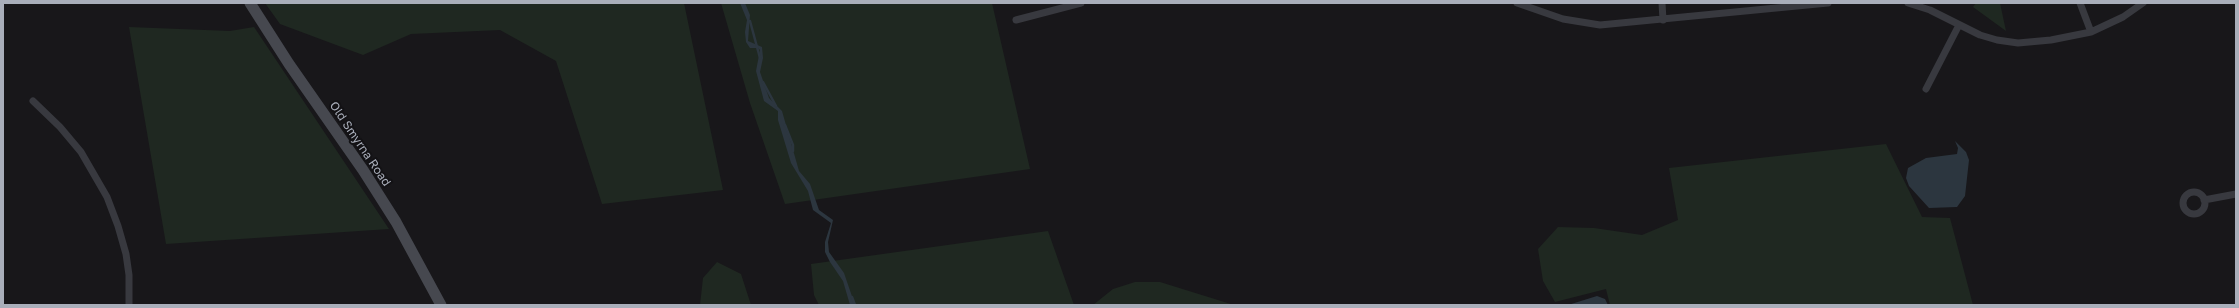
<!DOCTYPE html>
<style>
body{margin:0}
#map{position:relative;width:2239px;height:308px;overflow:hidden;background:#18171a;font-family:"Golos Text",sans-serif}
canvas{display:block}
.frame{position:absolute;inset:0;border:4px solid #a9aeba;pointer-events:none}
</style>
<div id="map">
<canvas width="2239" height="308"></canvas>
<div class="frame"></div>
</div>
<script>
const ctx = document.querySelector('canvas').getContext('2d');
ctx.lineJoin = 'round';
function paint(path, color) {
  ctx.fillStyle = color;
  ctx.fill(path, 'evenodd');
}
function toPath(rows) {
  const path = new Path2D();
  for (const r of rows) {
    if (r.length === 3) {
      path.moveTo(r[0] + r[2], r[1]);
      path.arc(r[0], r[1], r[2], 0, 2 * Math.PI);
      continue;
    }
    path.moveTo(r[0], r[1]);
    for (let i = 2; i < r.length; i += 2) path.lineTo(r[i], r[i + 1]);
  }
  return path;
}
function stroke(path, color, width, dash) {
  ctx.strokeStyle = color;
  ctx.lineWidth = width;
  ctx.lineCap = dash ? 'butt' : 'round';
  ctx.setLineDash(dash || []);
  ctx.stroke(path);
}
function label(font, color, halo, rows, align = 'center') {
  ctx.font = font + ' "Golos Text",sans-serif';
  ctx.lineWidth = 4;
  ctx.setLineDash([]);
  ctx.textBaseline = 'middle';
  ctx.strokeStyle = halo;
  ctx.fillStyle = color;
  for (const [text, x, y, turn = 0] of rows) {
    ctx.save();
    ctx.translate(x, y);
    ctx.rotate((+turn || 0) * Math.PI / 180);
    ctx.textAlign = isNaN(turn) ? turn : align;
    if (halo) ctx.strokeText(text, 0, 0);
    ctx.fillText(text, 0, 0);
    ctx.restore();
  }
}
const green = toPath([
 [265,3,684,3,723,190,602,204,556,61,500,30,411,34,363,55,280,24],
 [721,3,992,3,1030,169,785,204,750,103],
 [1976,3,2000,3,2006,31,1973,7],
 [129,27,230,31,254,27,389,229,166,244],
 [1886,144,1922,217,1950,218,1973,305,1610,305,1606,289,1555,302,1543,281,1538,249,1558,227,1594,228,1642,235,1678,220,1669,168],
 [1048,231,1074,305,819,305,814,295,811,264],
 [717,262,741,274,751,305,700,305,703,278],
 [1135,282,1160,282,1234,305,1093,305,1113,289]
]);
const water = toPath([
 [740,3,745,3,750,15,748,41,762,47,763,58,760,72,769,98,782,111,799,171,810,184,819,210,833,220,828,242,829,252,844,273,855,305,850,305,843,281,830,262,825,252,825,242,831,223,813,210,808,191,791,163,778,120,778,111,764,101,756,71,760,50,758,48,750,48,746,42,745,32,747,20],
 [1955,141,1966,152,1969,160,1965,196,1957,207,1929,208,1909,186,1906,178,1908,168,1926,158,1957,154,1958,148],
 [1597,296,1605,299,1608,305,1568,305]
]);
const stream = toPath([
 [750,21,760,58],
 [763,82,776,106],
 [785,125,793,145,793,151],
 [852,297,855,305]
]);
const street = toPath([
 [1517,3,1563,19,1600,25,1828,3],
 [1662,3,1663,20],
 [1908,3,1930,10,1980,35,1997,40,2018,43,2051,40,2091,32,2123,17,2143,3],
 [2080,3,2091,32],
 [1016,20,1081,3],
 [1926,89,1959,25],
 [33,101,60,127,81,152,107,197,118,226,126,254,129,275,129,305],
 [2194,203,11],
 [2204,200,2236,194]
]);
const secondary = toPath([
 [250,3,289,64,363,170,396,222,441,305]
]);
const streetNames = [
 ["Old Smyrna Road",360,144,56]
];
paint(green, '#1f2821');
paint(water, '#2c363f');
stroke(stream, '#2c363f', 2.5);
stroke(street, '#38393f', 7);
stroke(secondary, '#46484f', 11);
label('12px', '#a9aeba', '#131215', streetNames);
</script>
